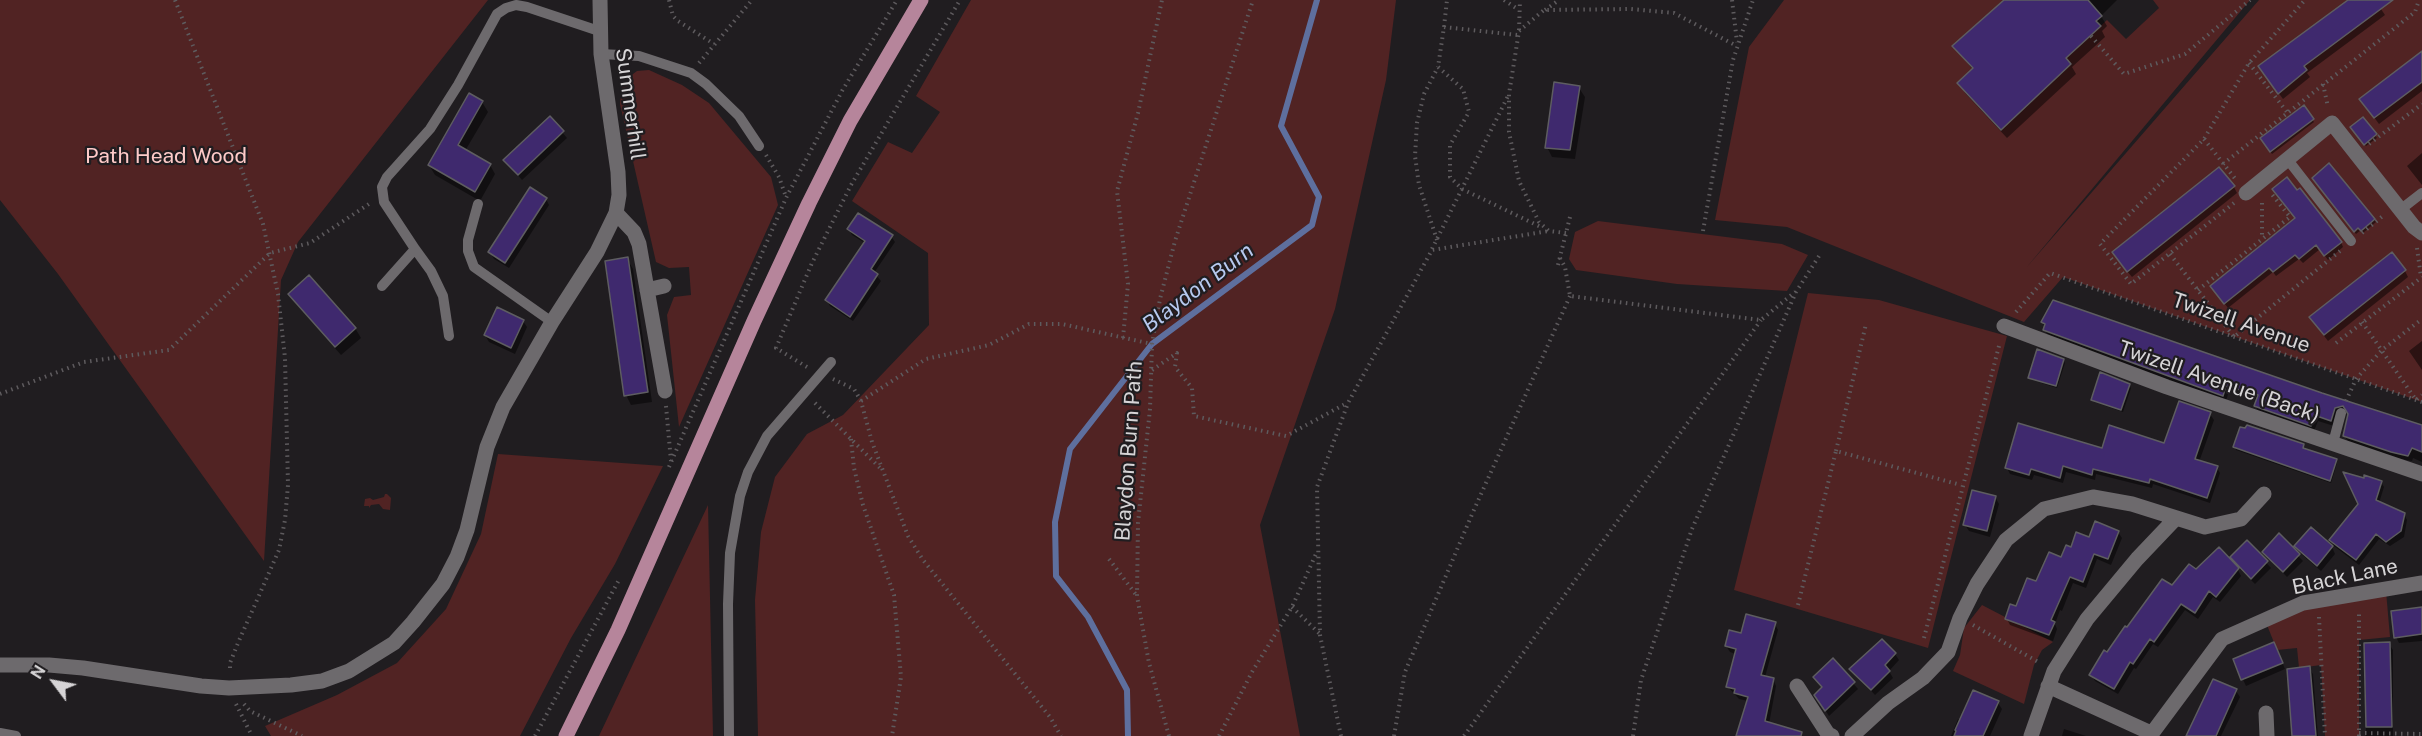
<!DOCTYPE html>
<style>
body{margin:0}
#map{position:relative;width:2422px;height:736px;overflow:hidden;background:#201d20;font-family:"Public Sans",sans-serif}
canvas{display:block}
.north{position:absolute;left:24px;top:652px;width:60px;height:60px;-webkit-text-stroke:4px #201d20;paint-order:stroke;rotate:302deg;font-size:16px;font-weight:700;line-height:24px;text-align:center;color:#d6d4d6}
.north::after{content:'';display:block;margin:auto;width:21px;height:27px;background:#d6d4d6;clip-path:polygon(50% 0,100% 100%,50% 72%,0 100%)}
</style>
<div id="map">
<canvas width="2422" height="736"></canvas>
<div class="north">N</div>
</div>
<script>
const ctx = document.querySelector('canvas').getContext('2d');
ctx.lineJoin = 'round';
function paint(path, color) {
  ctx.fillStyle = color;
  ctx.fill(path, 'evenodd');
}
function toPath(rows) {
  const path = new Path2D();
  for (const r of rows) {
    path.moveTo(r[0], r[1]);
    for (let i = 2; i < r.length; i += 2) path.lineTo(r[i], r[i + 1]);
  }
  return path;
}
function stroke(path, color, width, dash) {
  ctx.strokeStyle = color;
  ctx.lineWidth = width;
  ctx.lineCap = dash ? 'butt' : 'round';
  ctx.setLineDash(dash || []);
  ctx.stroke(path);
}
function label(font, color, halo, rows, align = 'center') {
  ctx.font = font + ' "Public Sans",sans-serif';
  ctx.lineWidth = 4.5;
  ctx.setLineDash([]);
  ctx.textBaseline = 'middle';
  ctx.strokeStyle = halo;
  ctx.fillStyle = color;
  for (const [text, x, y, turn = 0] of rows) {
    ctx.save();
    ctx.translate(x, y);
    ctx.rotate((+turn || 0) * Math.PI / 180);
    ctx.textAlign = isNaN(turn) ? turn : align;
    if (halo) ctx.strokeText(text, 0, 0);
    ctx.fillText(text, 0, 0);
    ctx.restore();
  }
}
const green = toPath([
 [0,0,488,0,298,242,281,280,264,561,58,274,0,200],
 [971,0,1396,0,1386,80,1335,309,1260,525,1300,736,758,736,755,600,761,532,775,477,807,434,843,415,929,325,928,253,852,201,888,142,912,153,940,112,916,96],
 [1784,0,2004,0,1952,46,1973,68,1957,83,2071,64,2066,58,2107,20,2126,39,2159,8,2153,0,2250,0,2026,268,2259,0,2422,0,2422,402,2063,277,2024,322,1787,227,1715,220,1749,47],
 [649,70,682,85,709,103,771,177,778,205,679,427,667,315,674,297,691,295,689,267,669,268,656,262,620,104,622,88,629,77,637,71],
 [1598,221,1782,244,1808,255,1787,291,1677,284,1576,270,1569,259,1575,232],
 [1808,293,1879,300,2007,336,1928,648,1734,590],
 [498,454,663,466,615,564,571,638,520,736,271,736,265,726,337,695,397,663,446,609,481,534],
 [385,494,387,494,391,498,390,510,383,509,379,504,371,505,369,508,369,506,364,506,365,499,370,498,373,500,384,497],
 [708,505,713,736,599,736],
 [2386,591,2390,637,2359,640,2359,736,2325,736,2321,665,2299,668,2297,648,2277,650,2265,620,2303,603],
 [1982,605,2053,642,2042,650,2034,665,2024,704,1953,671,1960,655,1964,628]
]);
const shadow = toPath([
 [2004,0,2117,0,2101,16,2107,26,2102,31,2105,37,2072,67,2076,74,2007,138,1965,93,1959,83,1973,70,1954,46],
 [2351,0,2375,0,2385,15,2307,73,2310,77,2283,99,2263,72],
 [2422,53,2422,91,2379,124,2365,105],
 [1579,88,1585,97,1575,159,1552,157,1547,147],
 [482,102,488,112,465,151,490,165,495,174,480,201,435,175,429,165],
 [2304,108,2314,122,2272,154,2262,139],
 [550,118,567,138,522,180,505,160],
 [2363,119,2377,138,2366,146,2353,130],
 [2422,153,2422,185,2407,166],
 [2329,166,2376,222,2363,233,2361,230,2356,234,2315,181],
 [2234,187,2237,193,2132,277,2117,259],
 [546,199,549,205,509,268,494,259,490,252],
 [2296,219,2341,242,2343,247,2328,260,2320,249,2303,263,2299,259,2276,276,2273,272,2228,308,2215,291],
 [849,229,891,236,895,242,874,273,881,281,853,321,830,306,827,300,865,243,852,235],
 [627,259,633,269,652,402,631,405,626,395],
 [2405,271,2408,277,2328,341,2315,324],
 [290,295,355,328,361,338,341,355,296,304],
 [523,321,527,327,515,354,489,342,485,335],
 [2042,322,2422,427,2422,462,2413,458,2412,461,2395,458,2348,442,2345,436,2350,414,2348,411,2338,414,2334,426,2318,421,2314,431,2259,412,2255,406,2258,400,2229,391,2226,401,2048,336],
 [2422,341,2422,370,2409,351],
 [2063,360,2065,363,2057,388,2032,380,2030,378],
 [2129,385,2131,388,2123,412,2094,402,2092,399],
 [2210,414,2214,420,2199,462,2217,468,2220,473,2210,503,2153,484,2152,488,2096,474,2095,480,2066,472,2063,483,2034,475,2032,480,2010,474,2007,468,2103,450,2165,445],
 [2246,430,2303,445,2304,450,2336,461,2337,463,2331,483,2236,450,2235,447],
 [2381,482,2384,487,2379,503,2404,514,2407,520,2404,537,2390,546,2379,539,2359,565,2334,546,2331,540,2359,504],
 [1995,497,1999,504,1990,537,1969,531,1965,525],
 [2118,532,2122,538,2111,565,2097,559,2086,588,2073,583,2062,611,2060,610,2055,624,2057,629,2053,641,2010,625,2007,619,2037,583,2072,549,2089,539],
 [2279,536,2303,561,2287,577,2263,552],
 [2247,542,2271,568,2255,584,2236,565,2232,558],
 [2296,546,2332,547,2335,554,2321,571,2300,553],
 [2237,568,2241,576,2220,602,2213,597,2198,619,2185,610,2158,647,2153,644,2136,669,2134,668,2118,694,2095,681,2091,675,2127,629,2172,587,2196,571],
 [2422,609,2422,641,2399,643,2396,637],
 [1775,624,1778,630,1765,677,1773,679,1776,686,1769,724,1781,736,1738,736,1748,701,1739,699,1728,687,1736,654,1730,652,1726,646,1742,635],
 [2389,644,2393,650,2393,736,2366,736,2366,645],
 [2277,650,2285,669,2246,686,2234,660],
 [1895,654,1899,660,1889,671,1893,678,1875,695,1851,669],
 [1833,660,1858,689,1829,716,1816,695,1823,689,1814,677],
 [2309,668,2313,674,2318,736,2293,736],
 [2236,691,2240,697,2221,736,2187,736],
 [1998,703,2002,709,1990,736,1951,736,1958,719,1961,721],
 [2064,729,2086,736,2062,736]
]);
const stream = toPath([
 [1128,736,1127,690,1088,617,1056,576,1055,522,1070,449,1152,344,1312,225,1319,197,1281,126,1317,0]
]);
const building = toPath([
 [2004,0,2088,0,2102,16,2096,21,2101,26,2066,58,2071,64,2001,130,1957,83,1973,68,1952,46,2004,0],
 [2348,0,2393,0,2304,66,2307,70,2278,94,2258,66,2348,0],
 [2422,51,2422,82,2374,118,2359,99,2422,51],
 [1554,82,1580,86,1570,150,1545,148,1554,82],
 [469,93,483,101,458,145,491,164,475,192,428,165,469,93],
 [2304,105,2314,119,2270,152,2260,138,2304,105],
 [550,116,564,131,518,175,503,160,550,116],
 [2363,117,2377,134,2364,145,2350,127,2363,117],
 [2329,163,2375,219,2361,231,2358,228,2354,232,2312,178,2329,163],
 [2219,167,2235,186,2127,272,2112,252,2219,167],
 [2287,177,2297,190,2300,188,2342,242,2324,256,2316,245,2299,259,2295,255,2273,272,2269,268,2224,304,2210,286,2295,218,2272,189,2287,177],
 [530,187,547,198,505,263,488,252,530,187],
 [858,213,893,235,871,269,878,274,850,317,825,300,865,241,847,229,858,213],
 [2392,252,2406,270,2324,335,2309,317,2392,252],
 [628,257,648,392,624,396,605,261,628,257],
 [309,275,356,328,335,347,288,294,309,275],
 [2053,300,2322,393,2422,425,2422,452,2412,448,2408,456,2391,452,2343,436,2348,414,2343,406,2335,408,2331,421,2314,415,2311,426,2254,406,2258,395,2226,386,2223,396,2043,330,2045,324,2041,322,2053,300],
 [497,307,524,320,511,348,484,335,497,307],
 [2037,349,2064,359,2056,386,2028,378,2037,349],
 [2100,372,2130,384,2121,410,2091,400,2100,372],
 [2179,401,2211,412,2195,459,2218,466,2207,498,2150,479,2149,483,2093,469,2092,475,2063,466,2060,478,2031,469,2029,475,2005,468,2018,423,2102,448,2109,425,2164,443,2179,401],
 [2247,425,2304,444,2303,448,2337,459,2330,481,2233,447,2240,427,2245,428,2247,425],
 [2343,472,2364,478,2364,475,2382,481,2376,500,2405,513,2401,531,2386,542,2376,534,2356,560,2329,540,2358,504,2343,472],
 [1972,490,1996,496,1987,531,1963,525,1972,490],
 [2095,521,2119,531,2108,559,2094,554,2083,582,2070,577,2051,620,2055,622,2049,635,2005,619,2010,604,2016,606,2027,578,2036,581,2049,552,2061,557,2066,545,2071,547,2076,532,2089,537,2095,521],
 [2311,527,2333,546,2317,566,2294,546,2311,527],
 [2279,533,2300,554,2283,572,2262,552,2279,533],
 [2247,540,2268,561,2251,579,2230,557,2247,540],
 [2219,547,2239,568,2216,597,2209,591,2195,613,2181,604,2154,642,2150,639,2133,664,2130,662,2114,689,2089,675,2104,650,2107,652,2125,626,2127,627,2162,579,2172,585,2189,564,2196,569,2219,547],
 [2422,607,2422,634,2394,638,2391,611,2422,607],
 [1746,614,1776,622,1761,675,1774,678,1765,721,1802,732,1801,736,1736,736,1748,697,1734,693,1735,689,1726,687,1736,649,1725,646,1729,630,1741,633,1746,614],
 [1882,639,1896,653,1885,665,1890,671,1871,690,1849,669,1882,639],
 [2274,642,2283,663,2241,680,2233,659,2274,642],
 [2390,642,2392,727,2366,727,2364,643,2390,642],
 [1833,658,1855,682,1825,711,1814,695,1822,687,1813,677,1833,658],
 [2310,666,2316,736,2292,736,2287,669,2310,666],
 [2213,679,2237,689,2216,736,2186,736,2213,679],
 [1973,690,1999,701,1983,736,1954,736,1956,731,1955,730,1973,690]
]);
const path = toPath([
 [175,0,263,224,278,294,285,358,288,485,285,520,279,550,238,643,230,663,230,671],
 [669,0,673,16,678,21,714,44],
 [1504,0,1519,10],
 [1732,0,1737,42],
 [1545,10,1559,0],
 [1444,27,1447,0],
 [1519,30,1520,0],
 [1517,35,1444,27,1438,67,1463,89,1469,112,1450,145,1450,177,1462,189,1543,228],
 [2091,36,2124,74,2185,54,2250,0],
 [699,63,752,0],
 [2249,63,2287,112],
 [2323,84,2328,107],
 [2204,139,2237,181],
 [2369,144,2422,104],
 [766,155,779,177,786,197],
 [2223,164,2415,12,2419,0],
 [2234,203,2131,284,2100,244,2204,139,2249,63,2305,0],
 [2262,203,2262,239],
 [1703,231,1733,60,1753,0],
 [1566,233,1549,231,1539,222,1519,181,1509,132,1509,94,1519,31,1544,10,1631,9,1674,13,1737,46],
 [2362,233,2384,215],
 [1437,240,1419,185,1415,156,1417,123,1424,94,1438,67],
 [2417,248,2421,277],
 [1432,249,1509,94],
 [2170,254,2234,337,2340,251],
 [1560,258,1565,267,1570,296,1761,320,1795,292],
 [1558,265,1571,213],
 [2198,290,2290,217,2270,192],
 [2016,312,2050,273,2422,402],
 [2362,322,2416,400,2422,395],
 [1123,338,1128,284,1117,191,1138,113,1162,0],
 [2336,343,2422,277],
 [807,367,776,348,812,263,851,185,960,0],
 [1152,370,1177,353,1175,367,1192,388,1194,416,1286,436,1347,403],
 [833,379,854,389,861,401,872,442,908,536,923,560,1050,717,1061,736],
 [0,394,84,362,169,350,270,253,310,243,369,204],
 [861,401,926,359,989,345,1029,324,1062,324,1152,344],
 [2346,401,2356,379,2382,350,2422,319],
 [815,403,882,470],
 [666,406,671,461],
 [851,439,854,468,863,505,894,595,901,677,892,736],
 [1836,451,1866,324],
 [669,467,786,198,842,91,897,0],
 [1109,559,1137,596],
 [1798,605,1836,451,1961,485],
 [1292,607,1320,634],
 [2319,617,2325,736],
 [1973,625,2040,663],
 [1924,638,2000,342],
 [236,704,252,736],
 [244,704,250,711,302,736],
 [2359,733,2422,734],
 [535,736,620,578],
 [1169,736,1149,663,1137,596,1138,523,1150,409,1152,344,1160,299,1175,241,1253,0],
 [1219,736,1252,672,1292,607,1316,554],
 [1341,736,1320,635,1317,487,1348,403,1432,250,1549,231],
 [1394,736,1405,672,1473,512,1570,296],
 [1464,736,1761,320],
 [1633,736,1641,680,1692,529,1796,292,1819,256],
 [2359,736,2359,611]
]);
const lane = toPath([
 [601,54,639,56,691,73,706,84,739,116,759,146],
 [2288,160,2351,241],
 [478,204,468,240,468,251,474,267,552,322],
 [2400,210,2422,193],
 [415,249,431,271,443,296,449,336],
 [382,286,415,249,384,202,382,187,387,177,430,129,458,85,497,14,506,8,516,5,527,7,599,31],
 [2333,443,2341,413],
 [0,733,16,736],
 [729,736,728,604,730,553,740,496,748,472,767,436,831,362]
]);
const street = toPath([
 [2246,193,2332,123,2414,227,2422,233],
 [616,213,634,232,639,244,665,391],
 [647,290,664,286],
 [2004,326,2167,387,2422,474],
 [0,665,49,665,83,668,201,686,229,688,291,685,322,681,349,671,394,643,413,622,443,584,457,557,467,530,487,447,503,407,552,322,597,252,616,213,619,195,618,172,601,54,600,0],
 [1797,686,1828,734,1832,736],
 [2048,686,2151,733],
 [2266,713,2267,736],
 [1852,736,1888,703,1923,678,1948,652,1960,618,1977,584,2006,540,2044,509,2093,497,2132,504,2205,527,2241,519,2264,494],
 [2031,736,2054,671,2087,619,2137,559,2176,518],
 [2150,736,2222,639,2303,603,2422,583]
]);
const primary = toPath([
 [566,736,618,630,754,321,809,203,850,121,921,0]
]);
const streetNames = [
 ["Summerhill",630,104,82],
 ["Twizell Avenue",2241,323,19],
 ["Twizell Avenue (Back)",2219,382,19],
 ["Blaydon Burn Path",1129,451,-86],
 ["Black Lane",2345,577,-12]
];
const parkNames = [
 ["Path Head Wood",166,157]
];
const waterNames = [
 ["Blaydon Burn",1198,288,-37]
];
paint(green, '#512323');
paint(shadow, '#0007');
stroke(stream, '#5e6f9e', 6);
paint(building, '#3f296e');
stroke(building, '#5e5d61', 1.5);
stroke(path, '#5e5b5e', 4, [1.5, 4.5]);
stroke(lane, '#6d6a6d', 10);
stroke(street, '#6d6a6d', 15);
stroke(primary, '#b6859b', 15);
label('21px', '#d6d4d6', '#201d20', streetNames);
label('21px', '#fdcac8', '#201d20', parkNames);
label('italic 22px', '#b7c9ef', '#201d20', waterNames);
</script>
